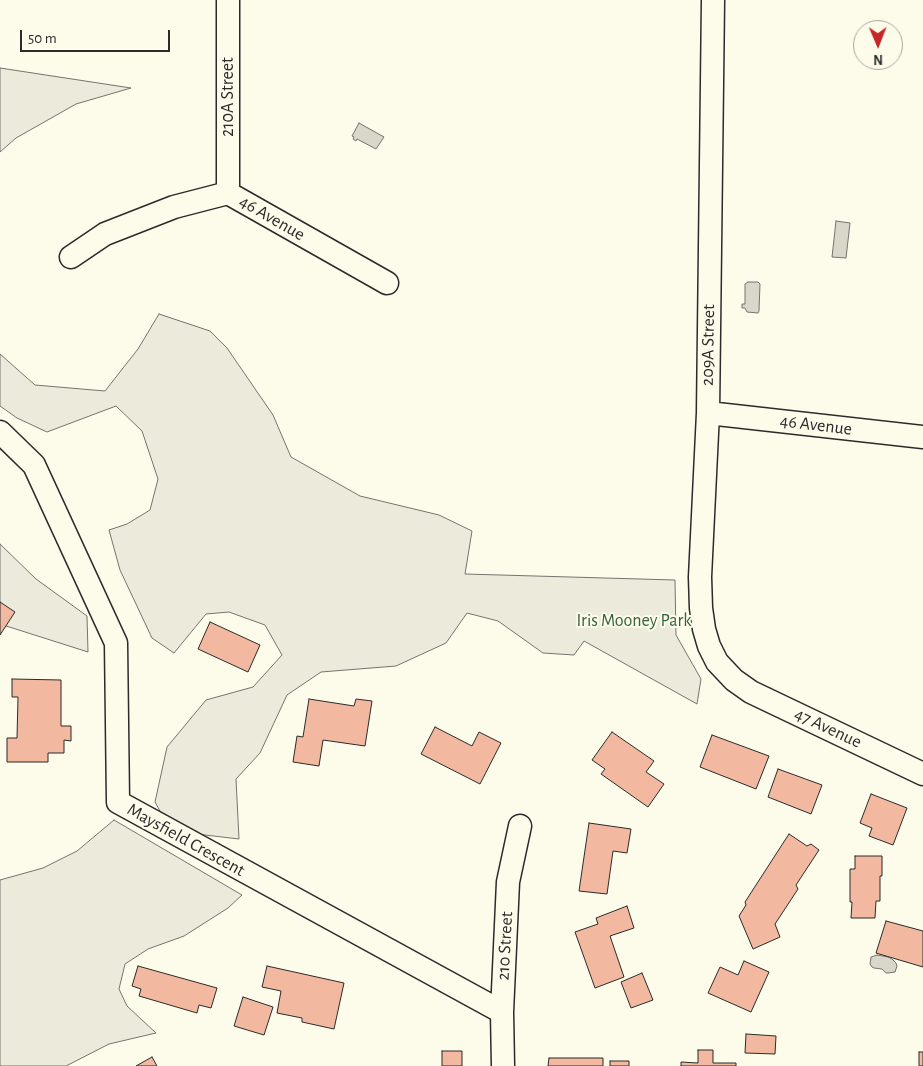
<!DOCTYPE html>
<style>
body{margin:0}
#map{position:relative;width:923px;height:1066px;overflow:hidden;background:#fdfbea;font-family:"Alegreya Sans",sans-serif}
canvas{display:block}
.north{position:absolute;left:853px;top:20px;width:50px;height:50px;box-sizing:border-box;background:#fdfbea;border:1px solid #a9a89e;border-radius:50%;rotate:179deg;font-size:14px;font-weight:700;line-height:20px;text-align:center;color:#2b2b2b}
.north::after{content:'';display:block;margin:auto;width:18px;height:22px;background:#c62828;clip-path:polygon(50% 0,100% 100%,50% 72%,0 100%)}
.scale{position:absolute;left:20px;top:30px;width:150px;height:22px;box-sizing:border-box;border:2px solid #2b2b2b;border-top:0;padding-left:6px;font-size:15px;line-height:18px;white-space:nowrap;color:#2b2b2b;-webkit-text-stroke:4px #fdfbea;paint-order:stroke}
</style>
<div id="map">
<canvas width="923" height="1066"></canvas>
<div class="north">N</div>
<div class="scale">50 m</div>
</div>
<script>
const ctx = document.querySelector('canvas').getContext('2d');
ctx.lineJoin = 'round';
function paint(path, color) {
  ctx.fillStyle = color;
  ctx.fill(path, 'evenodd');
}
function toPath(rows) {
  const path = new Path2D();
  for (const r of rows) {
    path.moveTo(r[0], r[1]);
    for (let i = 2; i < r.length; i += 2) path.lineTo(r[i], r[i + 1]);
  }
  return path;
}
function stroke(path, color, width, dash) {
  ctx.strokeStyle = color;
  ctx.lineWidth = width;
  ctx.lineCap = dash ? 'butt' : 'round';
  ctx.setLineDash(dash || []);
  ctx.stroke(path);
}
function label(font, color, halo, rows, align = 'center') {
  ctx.font = font + ' "Alegreya Sans",sans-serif';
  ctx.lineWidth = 4;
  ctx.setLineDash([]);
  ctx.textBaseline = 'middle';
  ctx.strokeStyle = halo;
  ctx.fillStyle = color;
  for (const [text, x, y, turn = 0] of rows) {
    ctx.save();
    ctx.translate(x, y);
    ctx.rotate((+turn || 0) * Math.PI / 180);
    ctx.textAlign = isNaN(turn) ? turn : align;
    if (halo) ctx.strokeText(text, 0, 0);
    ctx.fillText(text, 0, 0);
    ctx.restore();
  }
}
const green = toPath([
 [0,68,131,88,76,104,16,138,0,152,0,68],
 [159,314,210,331,227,348,273,415,291,457,360,496,439,515,472,531,465,574,675,580,676,635,701,679,697,704,584,641,574,655,543,653,498,621,467,613,446,643,396,666,321,672,287,695,260,753,236,779,239,839,171,831,155,802,167,747,206,700,253,687,282,655,265,625,229,612,206,614,174,653,152,638,120,570,109,530,127,524,150,510,158,479,142,431,116,406,47,432,17,418,0,406,0,354,35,385,105,391,138,349,159,314],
 [0,544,36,579,87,616,88,652,0,624,0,544],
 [114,820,242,895,228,908,184,936,148,949,125,964,119,989,127,1006,156,1033,109,1044,66,1066,0,1066,0,880,43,868,77,851,114,820]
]);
const water = toPath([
 [359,123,384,137,376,149,357,139,356,141,353,139,354,137,352,136,359,123],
 [836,221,850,223,846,258,832,257,836,221],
 [748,282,758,282,760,284,759,311,758,313,747,312,745,308,742,308,742,304,745,304,745,284,748,282],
 [877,955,888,957,892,959,896,963,897,966,895,972,888,973,886,973,882,969,874,968,872,967,870,964,871,957,877,955]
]);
const building = toPath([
 [0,602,15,612,0,635,0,602],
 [210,622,260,645,248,672,198,649,210,622],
 [12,679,61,680,61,726,71,726,71,741,64,740,64,753,48,753,48,762,7,762,7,738,17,738,18,697,12,697,12,679],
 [309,699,354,706,356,699,372,701,365,746,323,740,319,766,293,762,297,736,303,737,309,699],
 [435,727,472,746,479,732,501,743,480,784,421,754,435,727],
 [612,732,654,761,646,772,664,784,648,807,601,774,605,769,592,760,612,732],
 [712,735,769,756,756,789,700,767,712,735],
 [778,769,822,785,811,814,768,797,778,769],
 [871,794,907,808,893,845,869,836,872,828,860,823,871,794],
 [589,823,631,829,627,853,613,851,607,894,579,891,589,823],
 [789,834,807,846,811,844,819,850,796,885,798,889,775,924,780,937,753,949,739,916,746,905,745,902,789,834],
 [855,856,882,856,882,876,880,876,880,901,876,901,875,918,851,918,852,902,850,902,850,869,855,869,855,856],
 [627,906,634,928,610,936,624,977,595,988,575,932,598,924,596,918,627,906],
 [886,921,923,931,923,967,876,953,886,921],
 [744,961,769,972,751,1012,708,993,720,967,738,975,744,961],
 [138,966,217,988,211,1008,199,1005,197,1013,139,996,141,989,132,986,138,966],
 [267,966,344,983,334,1029,302,1022,302,1018,277,1013,281,991,262,987,267,966],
 [642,973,653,1000,631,1008,621,982,642,973],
 [243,997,273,1007,264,1035,234,1026,243,997],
 [746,1034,776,1036,775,1054,745,1053,746,1034],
 [698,1050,713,1050,713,1063,736,1063,736,1066,681,1066,681,1062,698,1063,698,1050],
 [442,1051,462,1051,462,1066,442,1066,442,1051],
 [919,1052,923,1052,923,1066,919,1066,919,1052],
 [152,1057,157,1066,136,1066,152,1057],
 [549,1058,603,1058,603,1066,548,1066,549,1058],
 [610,1061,629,1061,629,1066,610,1066,610,1061]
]);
const minor = toPath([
 [713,0,708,413,700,577,701,608,704,629,709,646,717,662,734,680,751,692,923,774],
 [228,193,228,0],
 [71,257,105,234,174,207,228,193,387,283],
 [708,413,923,437],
 [0,432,34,465,116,643,118,802,502,1012],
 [503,1066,502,1012,508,882,520,826]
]);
const streetNames = [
 ["210A Street",228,97,-90],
 ["46 Avenue",272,218,30],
 ["209A Street",708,345,-89],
 ["46 Avenue",816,425,7],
 ["47 Avenue",828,728,25],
 ["Maysfield Crescent",186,840,29],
 ["210 Street",505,946,-87]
];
const parkNames = [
 ["Iris Mooney Park",634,621]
];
paint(green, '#ecebdb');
stroke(green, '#74746e', 1);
paint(water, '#d8d7c9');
stroke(water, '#74746e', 1);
paint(building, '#f2b8a0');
stroke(building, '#2b2b2b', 1);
stroke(minor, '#2b2b2b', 25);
stroke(minor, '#fdfbea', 22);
label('18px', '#2b2b2b', '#fdfbea', streetNames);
label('18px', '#34623c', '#fdfbea', parkNames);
</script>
